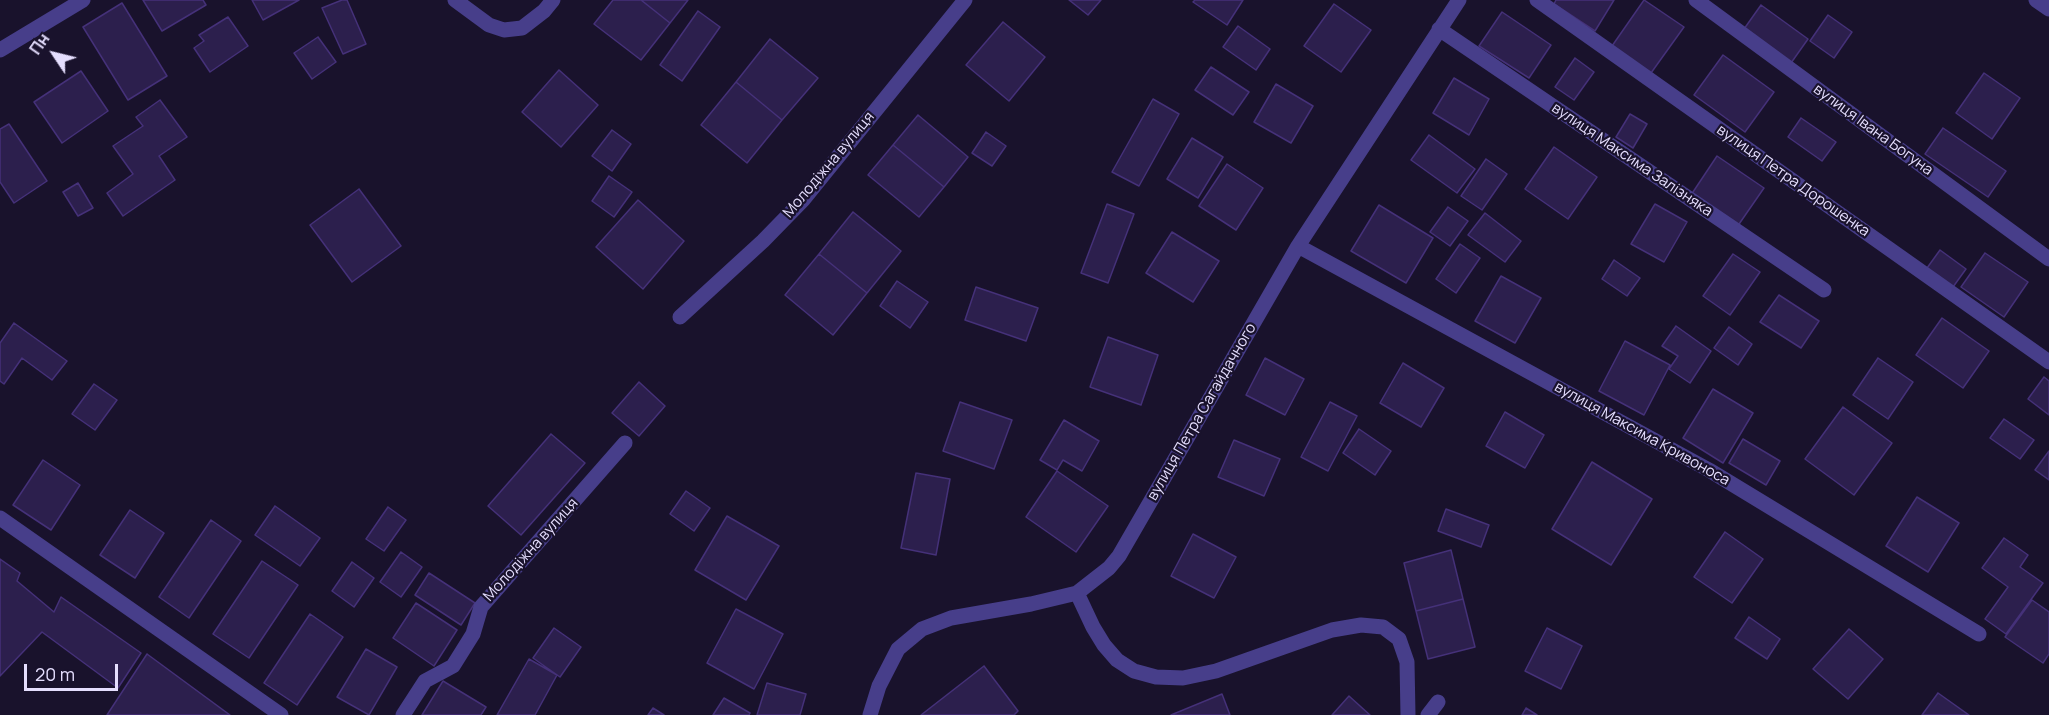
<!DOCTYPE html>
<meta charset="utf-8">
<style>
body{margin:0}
#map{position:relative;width:2049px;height:715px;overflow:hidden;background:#19122c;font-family:Manrope,sans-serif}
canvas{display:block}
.north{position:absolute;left:24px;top:24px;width:60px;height:60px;-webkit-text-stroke:4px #19122c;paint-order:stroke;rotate:305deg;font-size:16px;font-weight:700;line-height:24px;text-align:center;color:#e5defe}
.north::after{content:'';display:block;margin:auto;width:21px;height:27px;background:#e5defe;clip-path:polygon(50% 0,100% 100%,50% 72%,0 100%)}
.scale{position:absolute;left:24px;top:664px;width:94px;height:27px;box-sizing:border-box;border:3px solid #e5defe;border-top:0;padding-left:8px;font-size:18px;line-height:21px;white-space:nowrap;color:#e5defe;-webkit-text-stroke:4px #19122c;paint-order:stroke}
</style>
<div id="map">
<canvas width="2049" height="715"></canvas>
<div class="north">Пн</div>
<div class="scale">20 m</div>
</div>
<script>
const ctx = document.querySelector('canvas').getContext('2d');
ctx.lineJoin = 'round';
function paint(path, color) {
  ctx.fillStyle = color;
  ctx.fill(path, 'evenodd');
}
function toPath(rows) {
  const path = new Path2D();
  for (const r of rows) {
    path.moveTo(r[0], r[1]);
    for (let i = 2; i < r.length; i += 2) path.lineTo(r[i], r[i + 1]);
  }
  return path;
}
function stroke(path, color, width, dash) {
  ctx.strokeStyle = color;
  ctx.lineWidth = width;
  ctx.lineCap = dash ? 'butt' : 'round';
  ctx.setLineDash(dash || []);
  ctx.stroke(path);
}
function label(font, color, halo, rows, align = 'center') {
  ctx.font = font + ' Manrope,sans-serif';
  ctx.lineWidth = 4.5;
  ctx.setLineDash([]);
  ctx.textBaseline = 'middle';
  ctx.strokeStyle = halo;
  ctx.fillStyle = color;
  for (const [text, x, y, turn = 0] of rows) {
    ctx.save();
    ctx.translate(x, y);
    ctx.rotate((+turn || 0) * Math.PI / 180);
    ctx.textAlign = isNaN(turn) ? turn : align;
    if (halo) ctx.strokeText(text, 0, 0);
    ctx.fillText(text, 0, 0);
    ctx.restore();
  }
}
const building = toPath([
 [143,0,203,0,206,5,162,31,143,0],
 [252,0,299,0,263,20,252,0],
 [342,0,347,0,366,44,343,54,322,8,342,0],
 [613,0,641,0,670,23,641,60,594,24,613,0],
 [641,0,688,0,670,23,641,0],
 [1069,0,1101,0,1088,15,1069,0],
 [1195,0,1243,0,1227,25,1193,2,1195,0],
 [1556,0,1614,0,1595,31,1554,4,1556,0],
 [1644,0,1684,27,1651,73,1612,46,1644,0],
 [122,3,167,76,128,100,83,27,122,3],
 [1334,4,1371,30,1341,72,1304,46,1334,4],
 [1761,5,1808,39,1791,63,1744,29,1761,5],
 [698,11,720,27,682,81,660,65,698,11],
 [1502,12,1551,45,1529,78,1479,46,1502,12],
 [1828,15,1852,32,1834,58,1810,41,1828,15],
 [228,17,248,46,210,72,194,48,204,41,199,35,228,17],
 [1003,22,1045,57,1009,101,966,65,1003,22],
 [1238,26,1270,49,1256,70,1223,47,1238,26],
 [318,37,336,62,312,79,294,53,318,37],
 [770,39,818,78,782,120,736,82,770,39],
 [1723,55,1774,92,1745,132,1694,95,1723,55],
 [1575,58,1594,72,1574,100,1555,87,1575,58],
 [1211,67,1249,92,1233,115,1195,90,1211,67],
 [559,70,598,105,561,147,522,112,559,70],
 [81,71,108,111,62,143,34,102,81,71],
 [1984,73,2020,98,1992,139,1956,113,1984,73],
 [1454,78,1489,99,1469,135,1433,113,1454,78],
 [736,82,782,120,747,163,701,125,736,82],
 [1276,84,1313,106,1291,143,1254,122,1276,84],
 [1153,99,1179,114,1139,186,1112,172,1153,99],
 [160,100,187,137,159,156,175,180,123,216,107,193,133,174,113,146,143,126,136,117,160,100],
 [1630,114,1647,124,1633,148,1616,137,1630,114],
 [918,115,968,157,944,187,893,145,918,115],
 [1801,118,1836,142,1822,161,1788,137,1801,118],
 [9,124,47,181,14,203,0,182,0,129,9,124],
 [1943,128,2006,171,1988,197,1925,154,1943,128],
 [612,130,631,144,612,171,592,156,612,130],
 [986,132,1006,146,992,166,972,153,986,132],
 [1429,135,1475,169,1457,193,1411,160,1429,135],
 [1192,138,1223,157,1198,198,1167,179,1192,138],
 [893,145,944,187,919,217,868,175,893,145],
 [1554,147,1597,177,1568,219,1525,189,1554,147],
 [1717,156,1764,188,1737,227,1691,195,1717,156],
 [1486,159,1507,174,1482,210,1461,196,1486,159],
 [1227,164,1263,188,1236,230,1199,206,1227,164],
 [609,176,632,192,614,217,592,201,609,176],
 [78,183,93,208,78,216,63,192,78,183],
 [359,189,401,246,352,282,310,225,359,189],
 [638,200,684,241,643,289,596,247,638,200],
 [1107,204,1134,214,1108,283,1081,273,1107,204],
 [1655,204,1687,222,1664,262,1631,244,1655,204],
 [1379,205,1433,238,1406,283,1351,251,1379,205],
 [1448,207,1468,221,1450,246,1430,232,1448,207],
 [853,212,901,251,867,293,819,254,853,212],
 [1485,213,1521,241,1505,262,1468,235,1485,213],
 [1172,232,1219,261,1193,302,1146,273,1172,232],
 [1460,244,1480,258,1456,293,1436,279,1460,244],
 [1940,250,1966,269,1953,287,1927,268,1940,250],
 [1985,253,2028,282,2004,317,1961,287,1985,253],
 [819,254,867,293,833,335,785,295,819,254],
 [1733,254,1760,272,1730,315,1703,296,1733,254],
 [1614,260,1640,278,1627,296,1602,279,1614,260],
 [1501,276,1541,298,1515,343,1475,321,1501,276],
 [897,281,928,302,910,328,880,306,897,281],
 [976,287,1038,308,1026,341,965,320,976,287],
 [1779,295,1819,321,1801,348,1760,322,1779,295],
 [1942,318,1989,351,1963,388,1916,355,1942,318],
 [14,323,67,361,52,380,22,358,4,384,0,381,0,343,14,323],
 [1676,326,1711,351,1690,383,1669,369,1678,356,1662,346,1676,326],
 [1729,327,1752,344,1738,365,1714,348,1729,327],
 [1108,337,1158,355,1141,405,1090,387,1108,337],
 [1625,341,1670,365,1644,415,1599,391,1625,341],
 [1265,358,1304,379,1285,415,1246,395,1265,358],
 [1878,358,1913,382,1888,419,1853,395,1878,358],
 [1403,363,1444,388,1421,427,1380,403,1403,363],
 [2044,377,2049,381,2049,415,2028,399,2044,377],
 [639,382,665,406,639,436,612,413,639,382],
 [94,384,117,400,95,430,72,414,94,384],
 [1713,389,1753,413,1723,463,1683,438,1713,389],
 [960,402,1012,420,994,469,943,451,960,402],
 [1330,402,1357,416,1328,471,1301,457,1330,402],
 [1843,407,1892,443,1854,495,1805,459,1843,407],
 [1505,412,1544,435,1525,468,1486,446,1505,412],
 [2004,419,2034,440,2020,459,1990,438,2004,419],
 [1064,420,1099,441,1082,471,1063,460,1057,470,1040,460,1064,420],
 [1359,429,1391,451,1375,475,1343,453,1359,429],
 [551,434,585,463,521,535,488,506,551,434],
 [1743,439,1780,461,1766,485,1729,463,1743,439],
 [1234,440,1280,459,1264,496,1218,477,1234,440],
 [2049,451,2049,480,2035,470,2049,451],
 [43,460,80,485,51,530,13,505,43,460],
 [1592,462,1652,499,1611,565,1552,529,1592,462],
 [1057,471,1108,506,1076,552,1026,517,1057,471],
 [916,473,950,479,936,555,901,548,916,473],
 [686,491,710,508,694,531,670,514,686,491],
 [1917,497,1959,523,1928,572,1886,546,1917,497],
 [275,506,320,538,300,566,255,535,275,506],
 [388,507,406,520,384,551,366,539,388,507],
 [1446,509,1489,525,1481,547,1438,531,1446,509],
 [130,510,164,533,135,578,100,555,130,510],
 [727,516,779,546,746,600,695,570,727,516],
 [211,520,241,541,189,618,159,597,211,520],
 [1725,532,1763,559,1732,603,1694,577,1725,532],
 [1193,534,1236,557,1214,598,1171,576,1193,534],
 [2004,538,2028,555,2020,567,2043,583,2006,634,1985,619,2008,587,1982,568,2004,538],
 [1451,550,1463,599,1416,611,1404,563,1451,550],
 [401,552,422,567,401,597,380,582,401,552],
 [0,559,20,573,17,581,54,612,61,597,141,653,118,688,42,632,0,676,0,559],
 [262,561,298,585,249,658,213,634,262,561],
 [352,562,374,578,354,607,332,591,352,562],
 [429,573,475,603,461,625,415,595,429,573],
 [1463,599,1475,647,1428,659,1416,611,1463,599],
 [2032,600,2049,612,2049,654,2043,663,2005,637,2032,600],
 [416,603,457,630,434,666,393,638,416,603],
 [736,609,783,634,754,689,707,663,736,609],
 [310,614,343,637,297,705,264,683,310,614],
 [1749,617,1780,639,1767,659,1735,638,1749,617],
 [554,628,581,647,560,677,533,658,554,628],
 [1547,628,1582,646,1561,689,1525,671,1547,628],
 [1849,629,1883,659,1848,699,1813,669,1849,629],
 [366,649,397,667,369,715,337,697,366,649],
 [147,654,230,715,107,715,147,654],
 [529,659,557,675,535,715,497,715,529,659],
 [984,666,1018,711,1014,715,921,715,984,666],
 [443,681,486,707,481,715,422,715,443,681],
 [767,683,806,694,800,715,757,715,767,683],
 [1938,693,1969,715,1922,715,1938,693],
 [1222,694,1230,715,1171,715,1222,694],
 [1349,696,1370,715,1332,715,1349,696],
 [724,698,750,713,749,715,713,715,724,698],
 [653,708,664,715,648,715,653,708],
 [1526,708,1537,715,1522,715,1526,708]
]);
const minor = toPath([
 [455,0,489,25,504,30,522,28,544,11,553,0],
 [1537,0,2049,362],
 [1696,0,2049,259],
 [2036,0,2049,9],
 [1439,29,1824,290],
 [0,50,83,0],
 [1298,246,1709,470,1979,634],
 [680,317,763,241,803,200,965,0],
 [0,518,281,715],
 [1077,593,1093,627,1104,645,1117,660,1134,671,1156,677,1183,678,1216,671,1332,630,1361,625,1383,627,1399,639,1407,662,1408,715],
 [403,715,425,681,453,666,473,634,481,607,625,443],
 [870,715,879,686,898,649,922,629,951,618,1031,604,1077,593,1109,568,1119,556,1298,246,1459,0],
 [1428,715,1438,702]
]);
const streetNames = [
 ["вулиця Івана Богуна",1873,130,36],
 ["вулиця Максима Залізняка",1632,160,34],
 ["Молодіжна вулиця",829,165,-50],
 ["вулиця Петра Дорошенка",1793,181,35],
 ["вулиця Петра Сагайдачного",1202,412,-60],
 ["вулиця Максима Кривоноса",1642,434,29],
 ["Молодіжна вулиця",531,550,-48]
];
paint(building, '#2c1f4d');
stroke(building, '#453179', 1.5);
stroke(minor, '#473e8a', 15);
label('15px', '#e5defe', '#19122c', streetNames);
</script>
